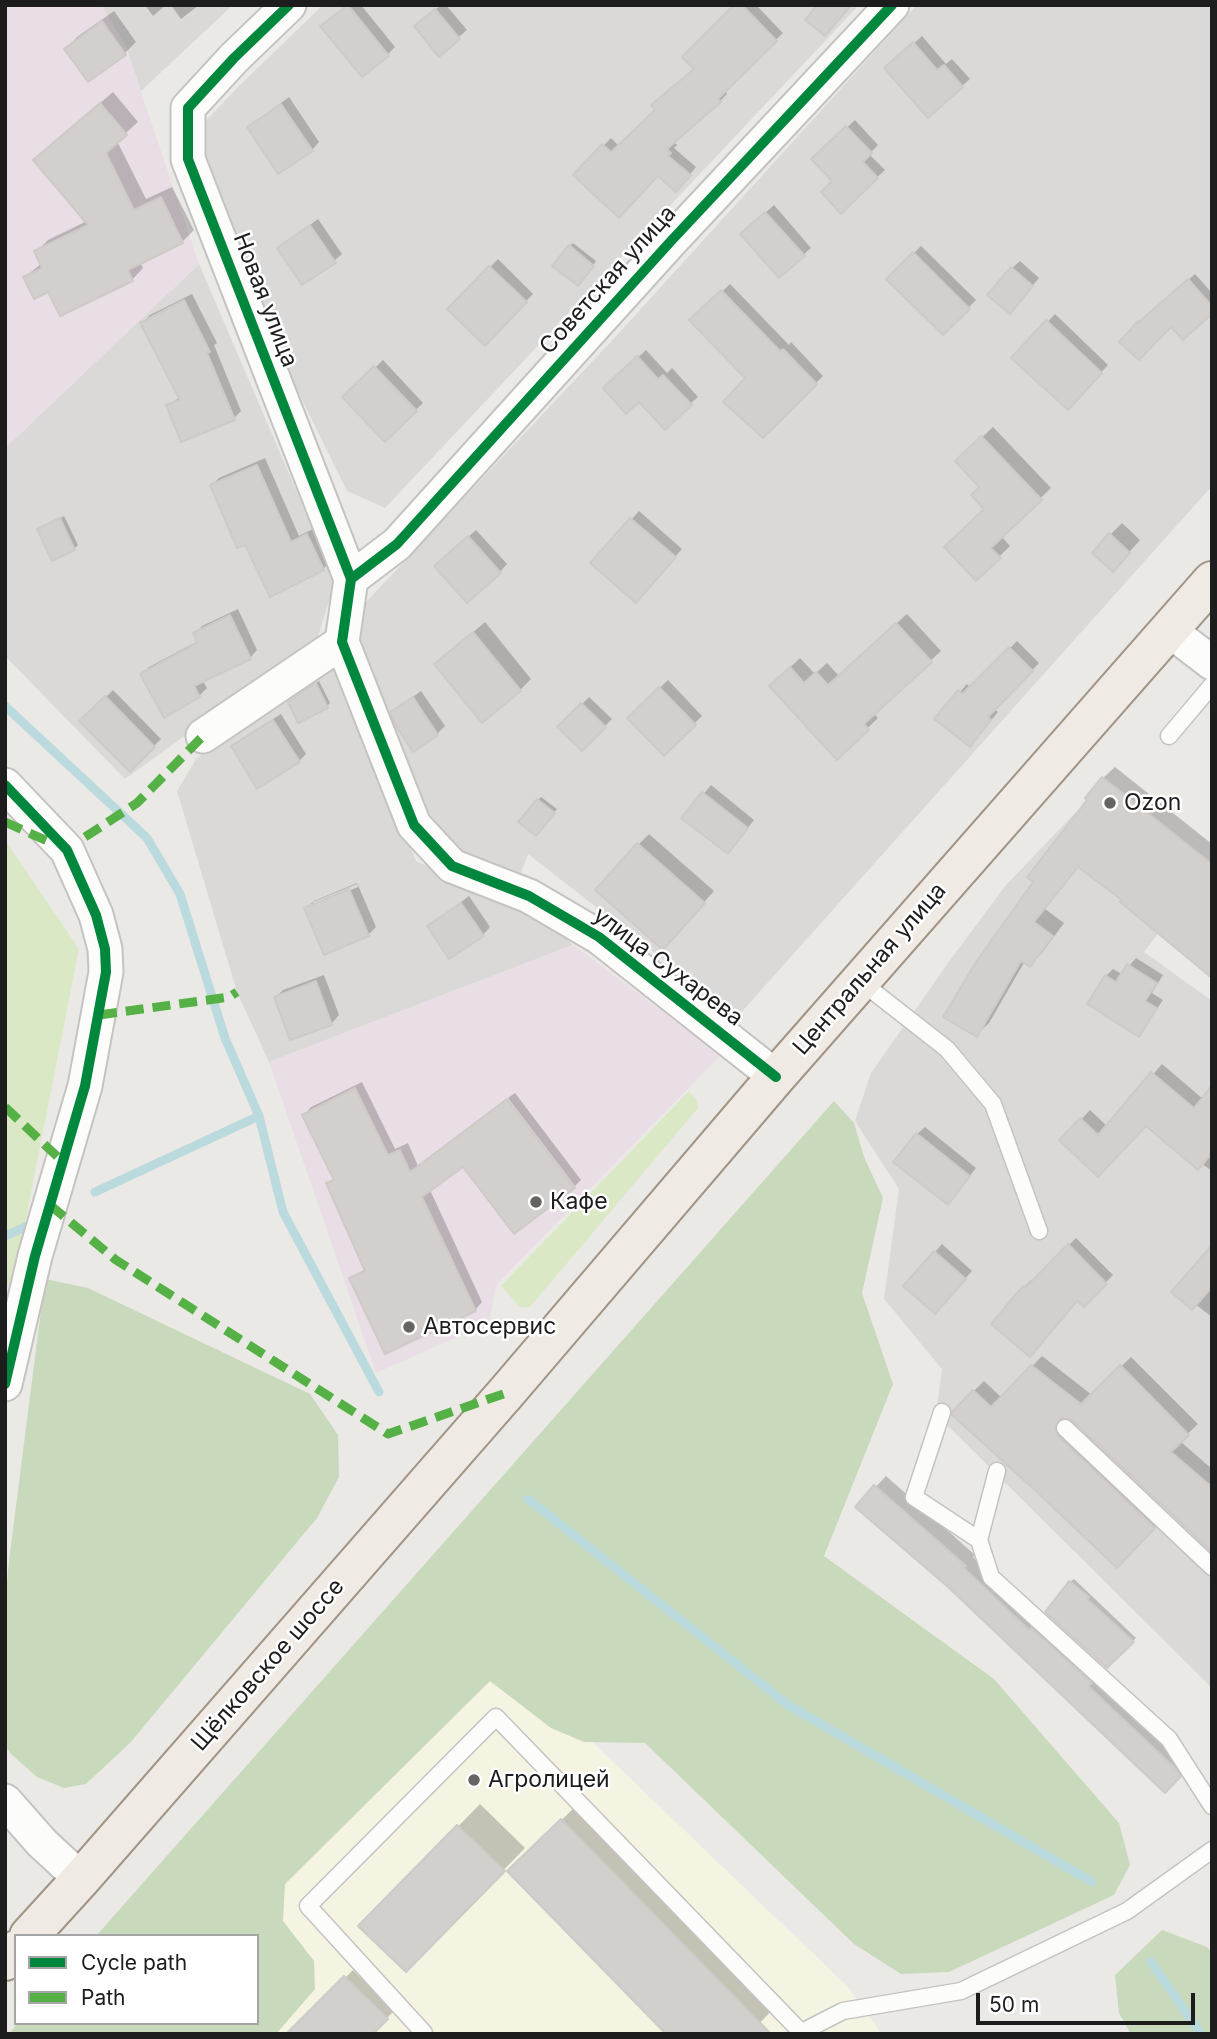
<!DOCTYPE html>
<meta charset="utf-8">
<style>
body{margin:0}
#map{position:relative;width:1217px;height:2039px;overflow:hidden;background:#ebe9e6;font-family:Inter,sans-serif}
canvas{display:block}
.frame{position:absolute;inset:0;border:7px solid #1d1d1d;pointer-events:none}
.legend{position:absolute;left:14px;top:1934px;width:245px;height:91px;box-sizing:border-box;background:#fff;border:2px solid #a5a5a5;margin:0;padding:9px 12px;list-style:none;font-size:21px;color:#1d1d1d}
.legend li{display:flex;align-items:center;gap:14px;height:35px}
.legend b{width:35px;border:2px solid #a5a5a5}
.scale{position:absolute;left:976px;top:1993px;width:219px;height:32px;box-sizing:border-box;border:4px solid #1d1d1d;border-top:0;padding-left:9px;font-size:21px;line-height:24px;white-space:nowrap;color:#1d1d1d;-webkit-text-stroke:5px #fff;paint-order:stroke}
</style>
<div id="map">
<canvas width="1217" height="2039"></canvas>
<div class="frame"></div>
<ul class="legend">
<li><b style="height:9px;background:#00873e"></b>Cycle path</li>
<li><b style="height:9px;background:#55b145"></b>Path</li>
</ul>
<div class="scale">50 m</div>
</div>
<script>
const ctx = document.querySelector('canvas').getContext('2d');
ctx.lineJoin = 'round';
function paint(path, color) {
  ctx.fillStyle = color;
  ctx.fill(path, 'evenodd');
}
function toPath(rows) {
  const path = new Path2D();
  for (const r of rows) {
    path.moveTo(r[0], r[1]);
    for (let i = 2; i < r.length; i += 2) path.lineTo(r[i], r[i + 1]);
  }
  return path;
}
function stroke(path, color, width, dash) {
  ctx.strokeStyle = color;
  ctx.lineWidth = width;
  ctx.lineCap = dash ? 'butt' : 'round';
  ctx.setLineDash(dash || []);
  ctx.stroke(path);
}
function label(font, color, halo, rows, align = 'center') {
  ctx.font = font + ' Inter,sans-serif';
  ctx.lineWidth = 5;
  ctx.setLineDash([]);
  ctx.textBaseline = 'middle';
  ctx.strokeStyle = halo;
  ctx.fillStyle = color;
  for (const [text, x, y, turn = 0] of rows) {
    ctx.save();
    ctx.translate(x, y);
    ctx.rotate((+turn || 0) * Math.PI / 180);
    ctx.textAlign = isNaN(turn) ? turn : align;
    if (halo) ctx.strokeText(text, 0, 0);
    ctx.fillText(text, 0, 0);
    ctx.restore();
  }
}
const residential = toPath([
 [101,5,233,5,141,91,126,47],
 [323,5,859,5,385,508,347,491,272,339,207,173,196,131,240,85],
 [917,5,1212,5,1212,486,737,1017,528,854,521,873,451,846,418,798,368,675,353,616,619,333],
 [199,264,335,581,317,640,125,779,5,656,5,448],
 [334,659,416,861,553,926,573,945,269,1062,237,992,177,791,196,759],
 [1076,812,1187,896,1144,952,1212,1001,1212,1688,936,1414,942,1369,884,1299,899,1189,855,1121,871,1073,948,963,1006,885]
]);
const industrial = toPath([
 [5,5,101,5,126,47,199,264,5,448],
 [573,945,721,1055,496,1285,489,1323,376,1373,269,1062]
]);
const education = toPath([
 [470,1625,848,1987,882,2034,66,2034,257,2023,257,1936,162,1936]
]);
const grass = toPath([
 [5,840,79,949,13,1284,5,1287],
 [689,1091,696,1099,698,1108,536,1300,529,1307,520,1307,501,1286]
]);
const forest = toPath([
 [834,1101,854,1123,864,1157,883,1198,862,1293,893,1384,824,1556,994,1679,1119,1823,1130,1865,1114,1895,949,1972,901,1974,854,1944,645,1743,584,1742,551,1728,490,1681,285,1884,283,1921,314,1961,315,1989,276,2034,9,2034,18,2023,257,2023,257,1936,96,1936],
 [45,1279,88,1288,310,1394,338,1435,339,1477,317,1518,130,1743,86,1784,64,1788,37,1777,11,1754,5,1745,5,1604,9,1561],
 [1162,1930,1207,1947,1212,1953,1212,2034,1131,2034,1119,2013,1115,1975]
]);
const shadow = toPath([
 [145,5,166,5,153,16],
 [171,5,199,5,181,19],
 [347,5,361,5,395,47,388,54,330,19],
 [441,5,446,5,467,30,439,54,424,19],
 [737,5,756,5,783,33,724,90,727,94,720,101,673,141,677,145,674,148,696,167,683,183,658,174,575,175,611,138,619,146,657,110,696,68],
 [114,11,136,42,124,54,66,49,77,37],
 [922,36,946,64,952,59,970,79,928,116,894,61],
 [113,92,138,122,117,141,146,199,172,187,194,230,182,242,140,262,143,268,132,280,49,290,25,277,42,263,36,252,48,240,87,221,47,148],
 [289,97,319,142,312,150,249,127],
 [855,120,878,145,869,154,885,170,841,211,835,181,813,159],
 [774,205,811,248,803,255,750,227],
 [318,219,342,254,334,261,279,248],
 [573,243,596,261,581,281,570,246],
 [921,246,976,300,943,333,888,279],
 [498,259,533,294,485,343,450,309],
 [1020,261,1039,278,1017,304,1012,268],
 [1195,274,1212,293,1212,311,1121,342,1145,316,1147,317],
 [730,284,789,345,791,342,823,376,763,436,748,378,692,320],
 [192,294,217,343,214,345,241,411,234,418,168,406,180,397,142,323,150,315],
 [1055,314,1108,365,1075,400,1014,358],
 [646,350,667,373,672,368,698,397,690,404,639,399,605,388],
 [383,360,423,403,385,439,345,397],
 [993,427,1051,488,1001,536,1010,546,976,579,986,509,982,487,957,461],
 [265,458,299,536,315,528,331,561,323,569,246,542,212,485,219,478],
 [639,511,682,549,643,593,593,563],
 [64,516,78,545,74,549,39,529],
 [1122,523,1140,540,1124,558,1110,535],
 [476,530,507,564,500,572,444,559],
 [238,609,257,650,250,658,202,680,207,688,199,696,142,674,149,667,198,641,195,634,202,626],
 [907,614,941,651,873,713,878,718,837,757,781,676,800,658,815,674,827,663,839,676],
 [485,622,531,679,520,690,436,664],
 [1017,641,1039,663,994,709,998,712,977,737,937,718,967,684,971,688],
 [668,680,702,716,664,753,629,718],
 [319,681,330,703,327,706,293,699],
 [113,690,161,739,130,770,82,721],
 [421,691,445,726,437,734,392,713],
 [589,697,612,719,582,749,560,727],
 [281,714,306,754,299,761,233,747,241,739],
 [1115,767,1212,844,1212,976,1123,902,1124,900,1079,866,1045,909,1064,923,1042,953,1030,965,1025,961,989,1023,977,1034,1090,800,1103,778],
 [711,785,754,820,735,844,684,818],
 [541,797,557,809,539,830,538,800],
 [649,834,714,891,673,937,639,844],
 [357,883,376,927,368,935,306,908,314,901],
 [357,884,358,887,313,906,313,902],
 [469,896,490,927,483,935,429,926],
 [1136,958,1163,975,1152,993,1163,1000,1139,1034,1106,976,1113,969,1122,974],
 [324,975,339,1015,332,1023,291,1038,276,997,283,990],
 [1162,1064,1203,1099,1212,1087,1212,1171,1146,1124,1098,1174,1062,1140,1090,1110,1108,1127],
 [362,1082,395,1149,408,1143,418,1166,463,1165,430,1190,482,1302,475,1310,351,1279,366,1268,328,1184,335,1177,304,1115,311,1107],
 [515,1093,581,1180,575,1186,508,1098],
 [925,1127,976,1168,955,1195,917,1134],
 [1076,1238,1113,1275,1084,1305,1078,1299,1038,1347,1024,1287,1031,1280,1033,1281],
 [942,1244,972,1271,942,1304,935,1252],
 [1212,1248,1212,1317,1195,1304],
 [1042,1356,1092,1395,1131,1357,1198,1424,1180,1441,1212,1469,1212,1535,1073,1419,1065,1417,1067,1426,1164,1517,1117,1566,974,1391,984,1381,1002,1398],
 [886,1476,975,1555,973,1557,1190,1765,1165,1790,949,1586,857,1507],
 [1074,1579,1136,1638,1107,1666,1070,1582],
 [583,1799,781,2001,749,2034,510,1871],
 [480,1804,525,1848,406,1970,361,1926],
 [353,1970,394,2011,371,2034,289,2034]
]);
const stream = toPath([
 [5,706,147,838,180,894,225,1038,259,1116,283,1212,379,1392],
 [95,1192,259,1116],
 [5,1236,34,1223],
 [528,1499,788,1705,1092,1882],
 [1151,1962,1201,2034]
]);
const building = toPath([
 [348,5,389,56,362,77,320,26,348,5],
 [734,5,742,5,777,41,718,99,721,102,667,149,671,153,668,156,691,175,676,192,658,176,619,218,573,175,602,144,611,152,655,110,651,105,694,69,682,57,734,5],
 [817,5,851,5,825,36,805,20,817,5],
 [435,9,460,39,439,57,414,26,435,9],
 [102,21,126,55,88,82,64,49,102,21],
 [913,42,937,70,944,65,963,87,928,118,884,68,913,42],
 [100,103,127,135,106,153,134,210,161,197,183,243,128,270,133,281,60,316,48,292,34,299,23,277,42,268,34,251,88,225,33,160,100,103],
 [281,104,313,151,278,174,247,127,281,104],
 [846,126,872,153,863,162,878,178,841,214,821,192,832,181,811,159,846,126],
 [765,212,805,256,779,278,740,234,765,212],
 [310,225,336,263,302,285,277,248,310,225],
 [569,245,594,266,578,286,552,266,569,245],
 [913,252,970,309,943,335,886,279,913,252],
 [489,266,527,302,485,346,447,309,489,266],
 [1011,267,1033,286,1010,314,987,295,1011,267],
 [1188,279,1212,306,1212,314,1183,340,1171,327,1139,360,1119,342,1138,321,1139,322,1188,279],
 [721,290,780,351,783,349,817,384,763,438,723,402,745,378,689,320,721,290],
 [184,300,210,352,207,353,235,420,181,442,166,405,180,400,140,323,184,300],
 [1046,320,1102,373,1068,410,1011,358,1046,320],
 [637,356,658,379,663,375,692,405,665,430,639,402,626,414,603,388,637,356],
 [374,366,417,411,385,442,342,397,374,366],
 [981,436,1042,500,991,548,1001,558,976,581,944,547,984,509,971,495,979,487,955,461,981,436],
 [257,465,291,542,307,534,324,570,270,597,245,545,237,548,210,485,257,465],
 [60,518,75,550,52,561,37,529,60,518],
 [630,518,676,557,636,603,590,563,630,518],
 [1109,533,1130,553,1113,572,1092,553,1109,533],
 [468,536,501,573,467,603,434,566,468,536],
 [230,615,251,659,194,686,200,697,164,718,140,674,197,643,193,633,230,615],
 [896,623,932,662,864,724,869,730,837,760,769,686,790,667,804,683,816,672,828,685,896,623],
 [473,632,521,691,482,723,434,664,473,632],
 [1009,647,1033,671,988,717,991,720,970,747,934,719,958,690,962,694,1009,647],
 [316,683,328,708,298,723,288,702,316,683],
 [659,687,696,725,664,756,627,718,659,687],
 [105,696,155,747,130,772,79,721,105,696],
 [413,697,438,735,413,752,396,726,390,712,413,697],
 [581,703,606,727,582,751,557,727,581,703],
 [273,720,300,762,257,789,231,746,273,720],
 [1102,777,1212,864,1212,978,1120,902,1122,900,1078,867,1034,922,1053,936,1030,967,1021,961,977,1037,943,1017,976,962,1033,882,1027,877,1087,800,1085,798,1102,777],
 [702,792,748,828,728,854,681,818,702,792],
 [537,799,555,813,536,836,518,822,537,799],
 [637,843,705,903,663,950,595,890,637,843],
 [349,889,369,936,324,955,304,908,349,889],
 [461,903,484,936,449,959,427,926,461,903],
 [1127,964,1157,983,1145,1001,1157,1008,1139,1037,1087,1004,1105,975,1116,982,1127,964],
 [316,981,332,1025,290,1040,274,997,316,981],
 [1151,1072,1194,1108,1212,1085,1212,1153,1198,1170,1146,1126,1098,1177,1059,1140,1080,1118,1098,1135,1151,1072],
 [355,1088,388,1155,400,1150,410,1172,507,1099,575,1188,514,1234,463,1167,422,1197,476,1311,385,1354,349,1278,365,1271,326,1183,334,1180,302,1115,355,1088],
 [916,1133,970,1176,948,1205,893,1162,916,1133],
 [1068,1244,1107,1284,1084,1307,1077,1301,1030,1357,991,1324,1023,1286,1025,1288,1068,1244],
 [1212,1245,1212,1287,1192,1310,1171,1292,1212,1245],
 [934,1251,966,1279,935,1314,903,1286,934,1251],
 [1031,1365,1081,1404,1120,1365,1189,1435,1171,1452,1212,1487,1212,1552,1072,1420,1061,1418,1055,1426,1058,1436,1155,1528,1117,1568,1037,1492,952,1415,952,1412,973,1390,991,1407,1031,1365],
 [874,1485,966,1566,964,1568,1029,1630,1031,1628,1092,1683,1088,1686,1175,1768,1181,1776,1165,1793,948,1587,855,1507,874,1485],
 [1069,1581,1089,1597,1087,1599,1134,1642,1107,1668,1045,1612,1069,1581],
 [561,1819,771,2034,666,2034,507,1871,561,1819],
 [457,1825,505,1871,406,1972,358,1926,457,1825],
 [344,1976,388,2019,373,2034,286,2034,344,1976]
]);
const service = toPath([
 [1169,736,1212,685],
 [860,981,947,1049,993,1104,1039,1231],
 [942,1412,914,1497,979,1540,991,1577,1169,1739,1212,1806],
 [1065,1428,1212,1567],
 [979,1540,997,1471],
 [424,2033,308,1906,496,1717,800,2031],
 [798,2034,843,2011,961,1991,1127,1911,1212,1850]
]);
const minor = toPath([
 [289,5,234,58,188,108,188,159,351,579,342,642],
 [351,579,397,544,671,241,892,5],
 [1169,630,1212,663],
 [342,642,414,825,452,866,529,896,599,937,776,1077],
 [203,736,342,642],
 [5,785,67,850,96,915,105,949,106,972,85,1086,35,1256,5,1384],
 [5,1801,42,1843,81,1879]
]);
const primary = toPath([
 [29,1936,81,1879,506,1393,776,1077,1212,581],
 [5,1961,16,1950]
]);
const quiet = toPath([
 [5,822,54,844],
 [85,837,137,803,203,736],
 [99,1015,229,997,237,992],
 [5,1107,63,1162],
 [50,1205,116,1260,388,1434,506,1393]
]);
const cycleway = toPath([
 [289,5,234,58,188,108,188,159,351,579,342,642,414,825,452,866,529,896,599,937,776,1077],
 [351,579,397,544,671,241,892,5],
 [5,785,67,850,96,915,105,949,106,972,85,1086,35,1256,5,1384]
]);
const markers = [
 [1110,803,7,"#656463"],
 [536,1202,7,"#656463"],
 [409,1327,7,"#656463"],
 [474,1780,7,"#656463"]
];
const streetNames = [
 ["Советская улица",608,280,-48],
 ["Новая улица",265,300,69],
 ["улица Сухарева",668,967,37],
 ["Центральная улица",870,969,-49],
 ["Щёлковское шоссе",268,1665,-49]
];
const poiNames = [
 ["Ozon",1124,803],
 ["Кафе",550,1202],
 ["Автосервис",423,1327],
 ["Агролицей",488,1780]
];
paint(residential, '#dad9d7');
paint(industrial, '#e9dee5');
paint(education, '#f5f3e1');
paint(grass, '#dae8c6');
paint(forest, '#c8d9bc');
paint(shadow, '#0003');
stroke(stream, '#badade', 9);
paint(building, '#d2cfcd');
stroke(building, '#cecac7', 2);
stroke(service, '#c4c3c2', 19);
stroke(minor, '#c4c3c2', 37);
stroke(primary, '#a19484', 42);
stroke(service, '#fcfcfb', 16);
stroke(minor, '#fcfcfb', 33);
stroke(primary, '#efeae4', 38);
stroke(quiet, '#55b145', 9, [18, 9]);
stroke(cycleway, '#00873e', 10);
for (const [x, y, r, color] of markers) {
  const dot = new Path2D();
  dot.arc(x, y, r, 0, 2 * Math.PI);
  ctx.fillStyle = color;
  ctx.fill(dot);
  stroke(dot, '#fff', 2.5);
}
label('23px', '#1d1d1d', '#fff', streetNames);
label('23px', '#1d1d1d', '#fff', poiNames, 'left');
</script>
